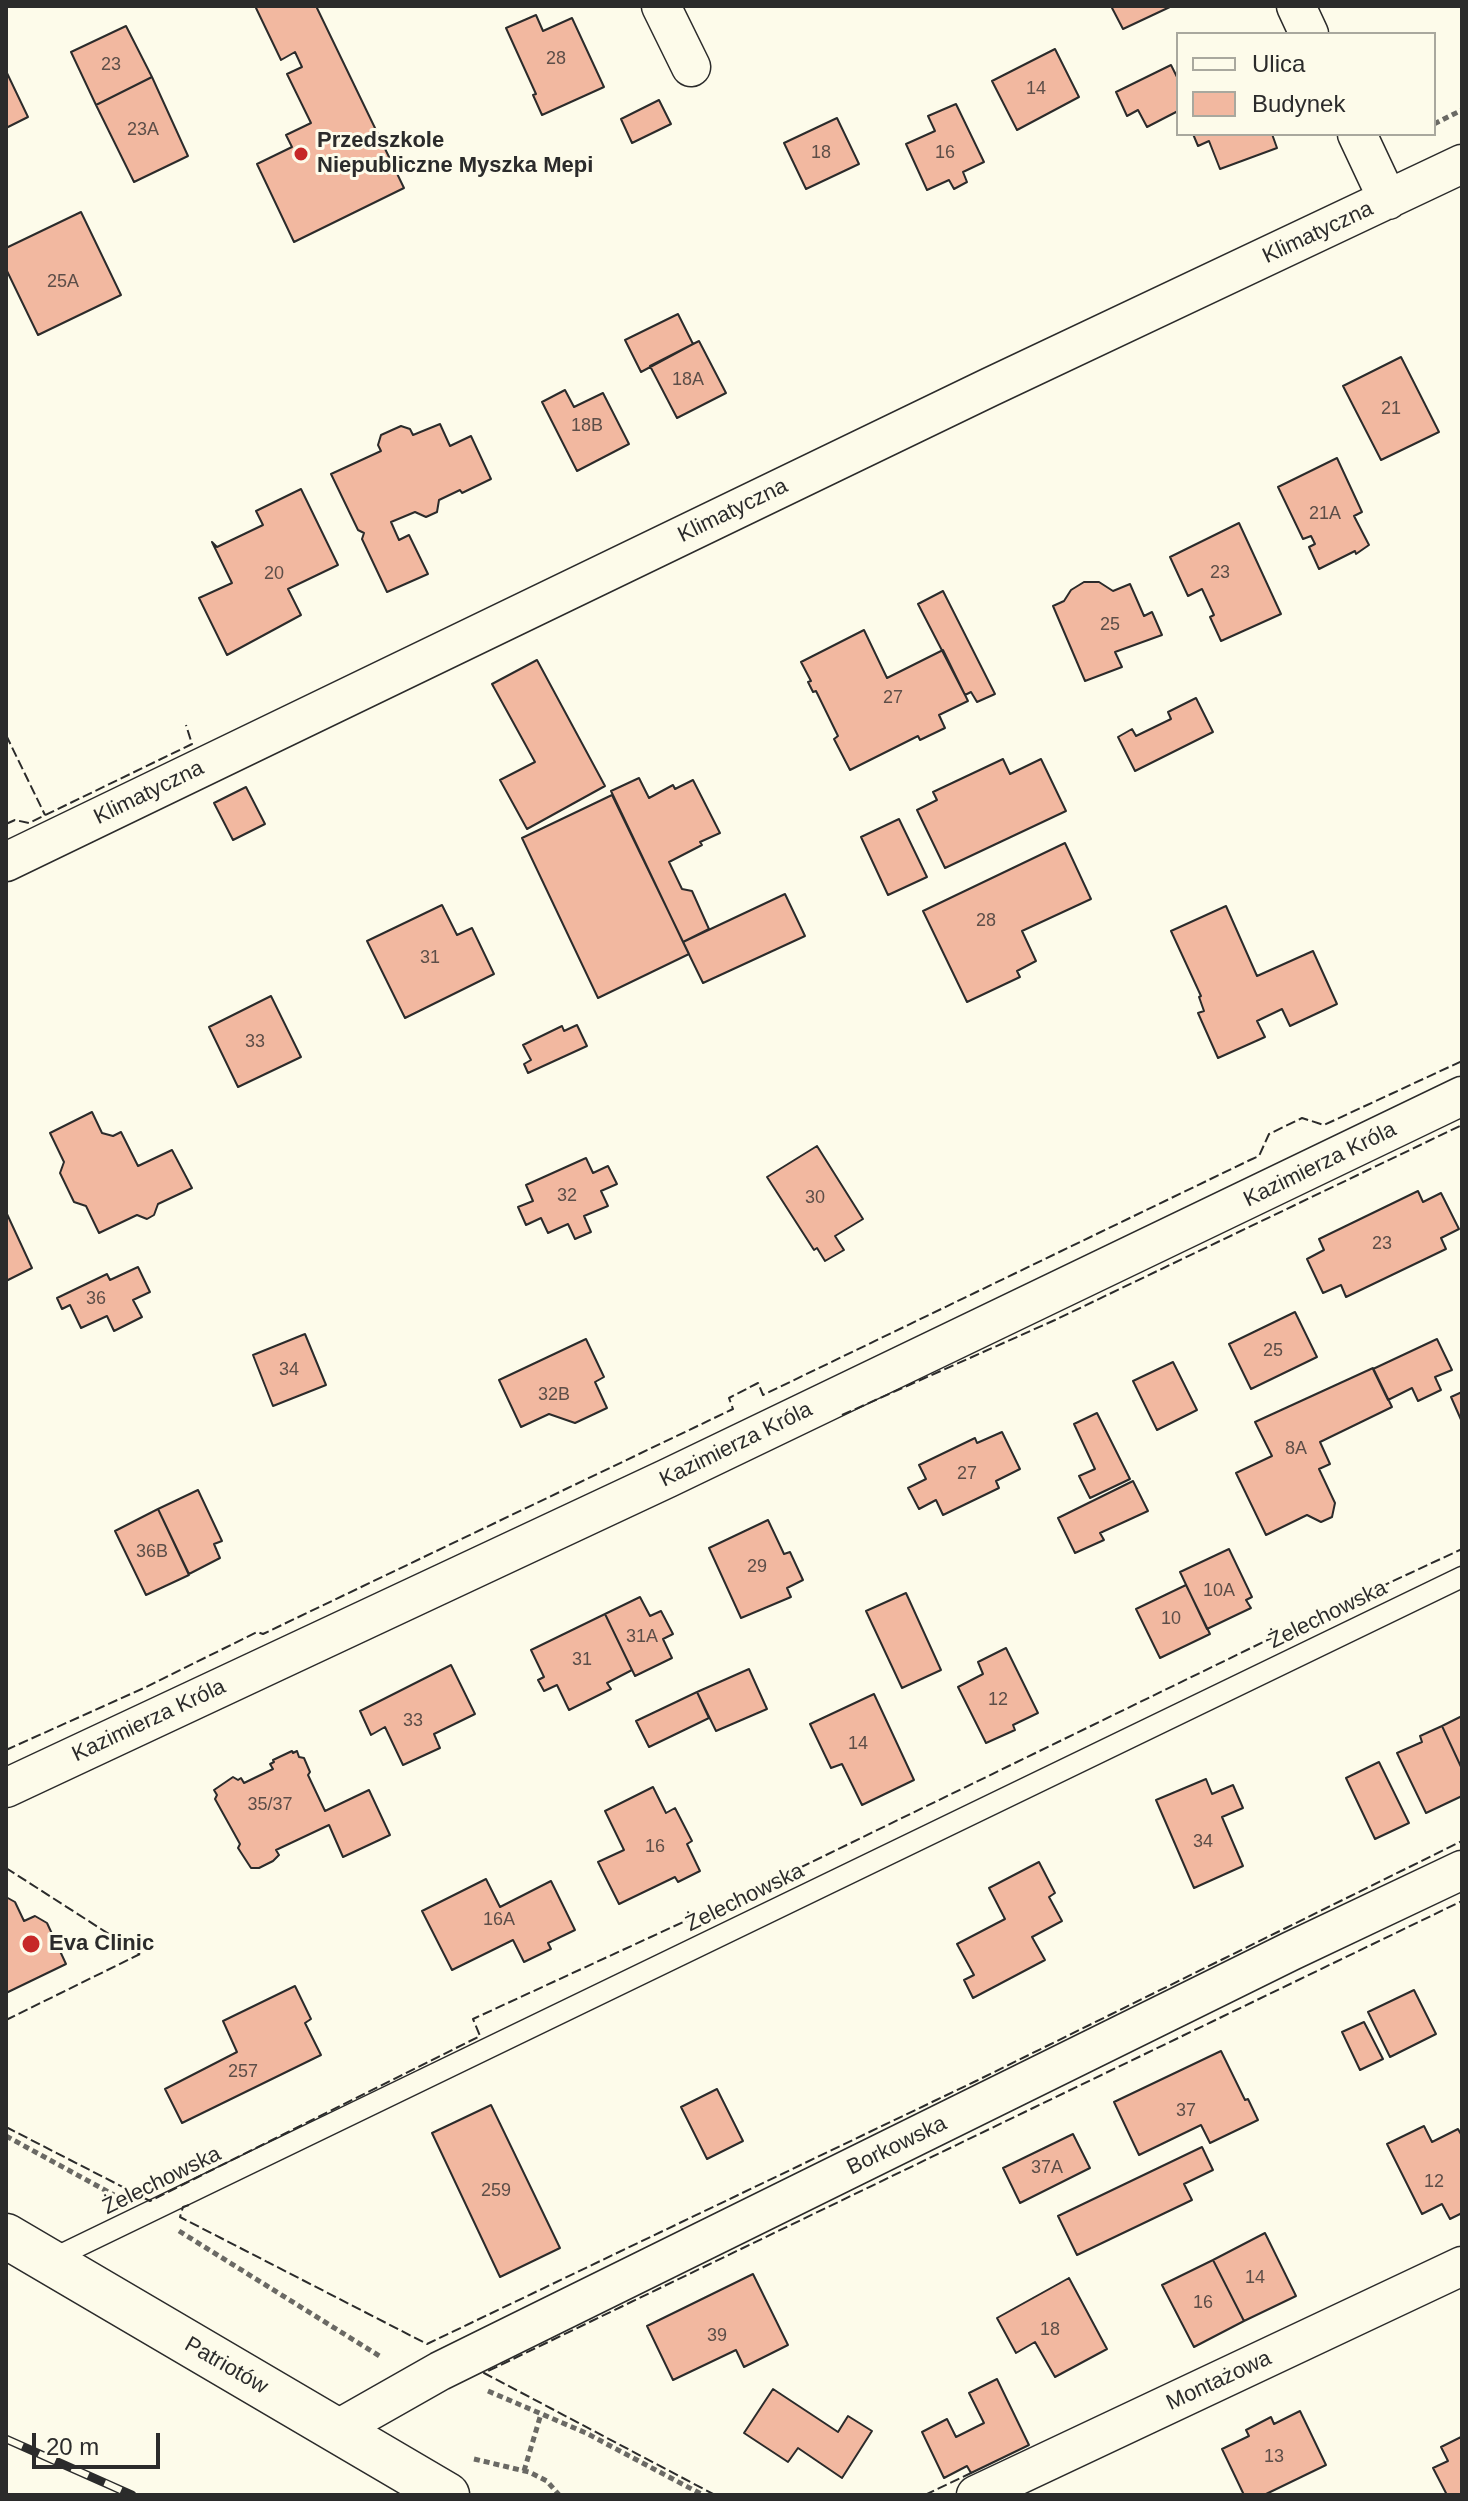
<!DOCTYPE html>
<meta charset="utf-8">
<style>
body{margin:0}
#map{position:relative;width:1468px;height:2501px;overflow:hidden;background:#fdfbea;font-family:Helvetica,sans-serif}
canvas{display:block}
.frame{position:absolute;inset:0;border:8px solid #2b2b2b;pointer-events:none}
.legend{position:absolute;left:1176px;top:32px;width:260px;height:104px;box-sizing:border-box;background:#fdfbea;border:2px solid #a9a89e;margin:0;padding:10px 14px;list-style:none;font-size:24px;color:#2b2b2b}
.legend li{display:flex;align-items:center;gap:16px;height:40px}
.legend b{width:40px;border:2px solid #a9a89e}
.scale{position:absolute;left:32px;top:2433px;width:128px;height:36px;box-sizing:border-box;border:4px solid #2b2b2b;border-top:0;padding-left:10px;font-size:24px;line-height:28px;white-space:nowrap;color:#2b2b2b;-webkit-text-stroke:6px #fdfbea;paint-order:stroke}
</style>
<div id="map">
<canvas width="1468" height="2501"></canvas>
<div class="frame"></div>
<ul class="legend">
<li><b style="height:10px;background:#fdfbea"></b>Ulica</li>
<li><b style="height:22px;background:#f2b8a0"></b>Budynek</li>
</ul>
<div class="scale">20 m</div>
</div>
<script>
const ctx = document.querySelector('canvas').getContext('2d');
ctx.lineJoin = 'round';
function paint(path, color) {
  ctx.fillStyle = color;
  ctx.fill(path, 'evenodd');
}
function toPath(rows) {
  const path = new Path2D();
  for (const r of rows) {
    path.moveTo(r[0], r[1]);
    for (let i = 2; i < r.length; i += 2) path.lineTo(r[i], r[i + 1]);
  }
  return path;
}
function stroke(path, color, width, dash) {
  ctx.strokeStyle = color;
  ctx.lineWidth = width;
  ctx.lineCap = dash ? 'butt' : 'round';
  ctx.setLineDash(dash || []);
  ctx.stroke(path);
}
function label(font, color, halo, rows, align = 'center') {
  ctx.font = font + ' Helvetica,sans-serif';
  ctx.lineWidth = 6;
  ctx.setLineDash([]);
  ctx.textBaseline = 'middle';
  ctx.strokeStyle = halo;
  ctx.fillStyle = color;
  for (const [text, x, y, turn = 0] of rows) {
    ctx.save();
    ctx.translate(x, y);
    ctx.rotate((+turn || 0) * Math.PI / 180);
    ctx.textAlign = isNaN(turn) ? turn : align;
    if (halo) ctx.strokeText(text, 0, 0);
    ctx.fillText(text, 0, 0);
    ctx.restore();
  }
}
const building = toPath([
 [259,6,316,6,404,188,294,242,257,164,292,147,286,135,311,123,287,74,302,67,295,52,281,60,256,8,259,6],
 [1111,6,1172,6,1123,29,1111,6],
 [536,15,543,31,572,18,604,87,542,115,533,95,536,94,506,28,536,15],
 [126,26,152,77,96,105,71,52,126,26],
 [1055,49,1079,97,1017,130,992,81,1055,49],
 [1171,65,1178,79,1178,111,1147,127,1138,110,1127,116,1116,92,1171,65],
 [6,71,28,117,6,128,6,71],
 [152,77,188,156,134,182,96,105,152,77],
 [659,100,671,124,632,143,621,119,659,100],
 [956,104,984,162,963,172,967,182,954,189,949,180,927,190,906,144,935,131,928,116,956,104],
 [837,118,859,164,806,189,784,143,837,118],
 [1193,134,1272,134,1277,148,1220,169,1209,141,1198,146,1193,134],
 [81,212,121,295,38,335,6,269,6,248,81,212],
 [678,314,693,344,641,372,625,340,678,314],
 [699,341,726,393,677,418,650,366,699,341],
 [1401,357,1439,432,1381,460,1343,386,1401,357],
 [565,390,574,407,603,393,629,444,577,471,542,402,565,390],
 [440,424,450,446,471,436,491,479,462,493,460,490,439,500,437,512,426,517,415,512,391,522,399,540,409,535,428,574,387,592,362,539,364,533,358,530,331,474,381,451,378,445,381,435,401,426,410,429,413,435,440,424],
 [1337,458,1362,512,1354,516,1369,545,1356,554,1355,551,1319,569,1309,547,1315,544,1311,536,1303,539,1278,487,1337,458],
 [301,489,338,565,288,589,301,615,227,655,199,598,232,583,212,542,217,547,263,525,256,511,301,489],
 [1239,523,1281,614,1221,641,1210,617,1214,615,1202,589,1188,596,1170,557,1239,523],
 [1084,582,1099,582,1113,591,1130,584,1144,616,1152,612,1162,635,1115,652,1122,667,1085,681,1053,606,1064,601,1071,590,1084,582],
 [943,591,995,694,977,702,971,692,965,695,918,604,943,591],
 [864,630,887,678,943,650,968,701,939,715,945,728,920,740,918,736,850,770,834,739,838,736,816,691,813,692,808,682,811,681,801,662,864,630],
 [537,660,605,786,527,829,500,780,535,762,492,684,537,660],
 [1196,698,1213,732,1135,771,1118,737,1132,729,1136,736,1171,719,1168,712,1196,698],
 [1003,759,1010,774,1041,759,1066,811,945,868,917,810,937,800,933,792,1003,759],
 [639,778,649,798,673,785,675,789,693,780,720,833,700,842,702,845,669,862,682,889,692,891,709,929,683,942,611,791,639,778],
 [246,787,265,824,233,840,214,803,246,787],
 [612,795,689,954,598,998,522,838,612,795],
 [899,819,927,877,888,895,861,837,899,819],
 [1065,843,1091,899,1022,931,1036,961,1017,971,1020,977,967,1002,923,911,1065,843],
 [785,894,805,936,703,983,683,942,785,894],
 [442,905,457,935,472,928,494,974,405,1018,367,941,442,905],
 [1226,906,1257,976,1313,951,1337,1004,1290,1026,1282,1009,1257,1021,1265,1037,1218,1058,1198,1013,1204,1011,1199,997,1201,996,1171,931,1226,906],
 [271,996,301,1057,238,1087,209,1027,271,996],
 [577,1025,587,1046,528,1073,524,1064,531,1060,523,1045,562,1026,564,1031,577,1025],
 [92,1112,102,1133,113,1136,121,1132,138,1166,172,1150,192,1188,158,1204,154,1215,147,1219,137,1215,99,1233,86,1206,74,1202,60,1173,64,1162,50,1133,92,1112],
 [817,1146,863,1219,835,1236,844,1250,825,1261,817,1248,814,1250,767,1177,817,1146],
 [586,1158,593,1173,608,1166,617,1184,601,1191,608,1206,584,1216,591,1232,575,1239,568,1224,548,1233,541,1218,526,1225,518,1207,533,1201,526,1185,586,1158],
 [1418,1191,1423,1202,1441,1193,1459,1229,1441,1238,1446,1249,1346,1297,1341,1285,1323,1293,1307,1259,1324,1250,1319,1239,1418,1191],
 [7,1214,32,1268,6,1281,6,1215,7,1214],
 [138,1267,150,1292,133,1300,142,1317,114,1331,107,1316,81,1328,70,1305,62,1309,57,1298,107,1274,110,1280,138,1267],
 [1295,1312,1317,1357,1251,1389,1229,1344,1295,1312],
 [305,1334,326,1385,273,1406,253,1355,305,1334],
 [586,1339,604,1377,595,1382,607,1408,575,1423,549,1414,521,1427,499,1380,586,1339],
 [1437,1339,1452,1370,1435,1377,1441,1390,1418,1401,1412,1388,1388,1400,1373,1369,1437,1339],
 [1173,1362,1197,1410,1157,1430,1133,1381,1173,1362],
 [1373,1368,1392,1407,1320,1442,1330,1464,1319,1469,1335,1503,1332,1517,1321,1522,1307,1515,1266,1535,1236,1473,1272,1456,1255,1422,1373,1368],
 [1462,1392,1462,1422,1451,1397,1462,1392],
 [1097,1413,1130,1479,1090,1498,1079,1476,1095,1469,1074,1424,1097,1413],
 [1002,1432,1020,1469,996,1481,999,1488,943,1515,936,1500,919,1509,908,1488,926,1479,919,1465,975,1438,977,1443,1002,1432],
 [1133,1481,1148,1511,1100,1533,1104,1540,1075,1553,1058,1518,1133,1481],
 [198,1490,222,1541,214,1544,220,1558,189,1574,158,1509,198,1490],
 [158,1509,189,1575,146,1595,115,1531,158,1509],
 [768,1520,784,1554,790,1552,803,1580,787,1588,791,1597,741,1618,709,1548,768,1520],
 [1229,1549,1252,1597,1246,1600,1251,1608,1207,1629,1180,1572,1229,1549],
 [1186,1585,1210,1634,1160,1658,1136,1609,1186,1585],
 [906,1593,941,1670,902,1688,866,1611,906,1593],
 [640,1597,650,1616,661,1611,673,1634,663,1639,672,1658,635,1676,605,1614,640,1597],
 [605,1614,632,1670,607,1683,611,1689,569,1710,557,1685,544,1691,538,1680,544,1677,531,1650,605,1614],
 [1006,1648,1038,1713,1013,1725,1015,1730,986,1743,958,1687,983,1674,978,1662,1006,1648],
 [451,1665,475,1714,434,1734,440,1748,403,1765,385,1727,371,1735,360,1711,451,1665],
 [749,1669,767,1709,716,1731,697,1692,749,1669],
 [697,1692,709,1718,649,1747,636,1721,697,1692],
 [874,1694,914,1780,862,1805,842,1764,831,1768,810,1724,874,1694],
 [1462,1716,1462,1769,1442,1726,1462,1716],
 [1442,1726,1462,1769,1462,1796,1426,1813,1397,1753,1422,1742,1420,1736,1442,1726],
 [292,1751,293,1753,297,1751,299,1757,304,1758,310,1772,308,1775,325,1811,369,1790,390,1835,343,1857,329,1825,276,1850,279,1855,273,1861,259,1868,251,1868,238,1848,240,1844,215,1799,217,1795,214,1790,233,1777,238,1780,241,1778,244,1783,273,1769,270,1764,274,1762,273,1760,292,1751],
 [1379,1762,1409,1823,1375,1839,1346,1778,1379,1762],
 [1206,1779,1212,1794,1233,1785,1243,1808,1222,1817,1243,1866,1194,1888,1156,1800,1206,1779],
 [653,1787,666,1813,675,1808,692,1841,687,1844,700,1871,678,1882,675,1877,619,1904,598,1862,624,1850,605,1811,653,1787],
 [1039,1862,1055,1893,1049,1897,1062,1921,1032,1937,1045,1960,973,1998,964,1980,974,1975,957,1944,1005,1919,989,1888,1039,1862],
 [486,1879,500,1907,551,1881,575,1930,548,1943,551,1949,524,1962,513,1940,452,1970,422,1911,486,1879],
 [6,1897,15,1902,24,1921,35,1916,47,1923,66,1964,6,1993,6,1897],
 [295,1986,311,2019,305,2023,321,2055,182,2123,165,2089,237,2052,223,2021,295,1986],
 [1414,1990,1436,2034,1390,2057,1368,2012,1414,1990],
 [1364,2022,1383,2059,1360,2070,1342,2032,1364,2022],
 [1221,2051,1245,2100,1248,2099,1258,2120,1210,2143,1201,2125,1139,2155,1114,2102,1221,2051],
 [717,2089,743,2141,707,2159,681,2107,717,2089],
 [491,2105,560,2248,500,2277,432,2133,491,2105],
 [1424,2126,1432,2142,1458,2129,1462,2136,1462,2213,1450,2219,1442,2204,1422,2214,1387,2144,1424,2126],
 [1073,2134,1090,2168,1020,2203,1003,2168,1073,2134],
 [1202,2147,1213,2170,1184,2184,1192,2200,1077,2255,1058,2216,1202,2147],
 [1265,2233,1296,2296,1244,2321,1213,2260,1265,2233],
 [1213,2260,1244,2321,1194,2347,1162,2285,1213,2260],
 [753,2274,788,2345,744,2367,736,2350,673,2380,647,2326,753,2274],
 [1069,2278,1107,2349,1055,2377,1035,2342,1016,2353,997,2318,1069,2278],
 [997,2379,1029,2445,971,2473,967,2466,944,2478,922,2432,947,2419,956,2437,984,2423,969,2393,997,2379],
 [773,2389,838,2432,848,2416,872,2431,842,2478,798,2448,788,2462,744,2433,773,2389],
 [1300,2411,1326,2465,1264,2495,1244,2495,1222,2449,1249,2436,1246,2430,1271,2417,1274,2424,1300,2411],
 [1461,2437,1462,2495,1447,2495,1433,2468,1448,2461,1441,2447,1461,2437]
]);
const path = toPath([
 [1434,124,1462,110],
 [6,2136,114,2195],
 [179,2231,381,2357],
 [488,2391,586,2433,703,2495],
 [474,2459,529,2472,547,2481,559,2495],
 [524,2471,541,2414]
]);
const lane = toPath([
 [50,2260,1462,1577]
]);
const street = toPath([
 [661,6,691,67],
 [1296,6,1309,34],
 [1357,134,1388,200],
 [6,862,990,387,1462,164],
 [6,1788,668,1478,1462,1096],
 [336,2430,440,2371,1291,1951,1462,1870],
 [976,2495,1462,2266]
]);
const secondary = toPath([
 [6,2236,447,2495]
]);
const rail = toPath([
 [6,2439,132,2495]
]);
const fence = toPath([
 [6,735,45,815],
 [6,824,15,820,29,823,192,744,186,725],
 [842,1415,1055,1320,1462,1125],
 [6,1750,144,1688,257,1632,263,1634,733,1409,729,1398,758,1383,763,1395,1250,1160,1259,1156,1269,1134,1302,1118,1324,1125,1462,1061],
 [6,1868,140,1954],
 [6,2020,140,1954],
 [6,2127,150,2201,480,2036,473,2019,783,1876,1292,1628,1462,1549],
 [189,2205,183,2207,180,2217,427,2344,976,2081,1462,1841],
 [715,2495,484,2373,1462,1901],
 [925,2495,971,2473]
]);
const markers = [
 [301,154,8,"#c62828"],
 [31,1944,10,"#c62828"]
];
const numberNames = [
 ["28",556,59],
 ["23",111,65],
 ["14",1036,89],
 ["23A",143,130],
 ["18",821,153],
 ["16",945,153],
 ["25A",63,282],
 ["18A",688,380],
 ["21",1391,409],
 ["18B",587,426],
 ["21A",1325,514],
 ["23",1220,573],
 ["20",274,574],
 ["25",1110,625],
 ["27",893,698],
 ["28",986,921],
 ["31",430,958],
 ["33",255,1042],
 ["32",567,1196],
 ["30",815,1198],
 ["23",1382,1244],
 ["36",96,1299],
 ["25",1273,1351],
 ["34",289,1370],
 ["32B",554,1395],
 ["8A",1296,1449],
 ["27",967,1474],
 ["36B",152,1552],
 ["29",757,1567],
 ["10A",1219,1591],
 ["10",1171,1619],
 ["31A",642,1637],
 ["31",582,1660],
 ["12",998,1700],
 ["33",413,1721],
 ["14",858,1744],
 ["35/37",270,1805],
 ["34",1203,1842],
 ["16",655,1847],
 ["16A",499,1920],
 ["257",243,2072],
 ["37",1186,2111],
 ["37A",1047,2168],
 ["12",1434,2182],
 ["259",496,2191],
 ["14",1255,2278],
 ["16",1203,2303],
 ["18",1050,2330],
 ["39",717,2336],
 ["13",1274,2457]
];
const poiNames = [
 ["Przedszkole",317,141],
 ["Niepubliczne Myszka Mepi",317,166],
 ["Eva Clinic",49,1944]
];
const streetNames = [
 ["Klimatyczna",1318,233,-25],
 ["Klimatyczna",733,511,-26],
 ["Klimatyczna",149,793,-26],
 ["Kazimierza Króla",1320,1165,-26],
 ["Kazimierza Króla",736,1445,-26],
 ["Żelechowska",1328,1615,-26],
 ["Kazimierza Króla",149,1721,-25],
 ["Żelechowska",745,1898,-26],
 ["Borkowska",897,2146,-26],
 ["Żelechowska",162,2181,-26],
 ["Patriotów",226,2366,30],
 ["Montażowa",1219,2381,-25]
];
paint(building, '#f2b8a0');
stroke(building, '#2b2b2b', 2);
stroke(lane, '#2b2b2b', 23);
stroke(street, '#2b2b2b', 41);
stroke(secondary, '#2b2b2b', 47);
stroke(path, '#6a6964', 5, [6, 4]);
stroke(lane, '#fdfbea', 20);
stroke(street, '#fdfbea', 38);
stroke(secondary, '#fdfbea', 44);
stroke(rail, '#2b2b2b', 9);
stroke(rail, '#fdfbea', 6, [18]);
stroke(fence, '#2b2b2b', 2, [10, 4]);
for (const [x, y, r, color] of markers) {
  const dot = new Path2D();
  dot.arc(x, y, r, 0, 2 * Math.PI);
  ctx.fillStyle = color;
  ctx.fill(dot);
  stroke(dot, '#fdfbea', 3);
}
label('18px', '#5d4e48', null, numberNames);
label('bold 22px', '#2b2b2b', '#fdfbea', poiNames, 'left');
label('22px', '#2b2b2b', '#fdfbea', streetNames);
</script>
